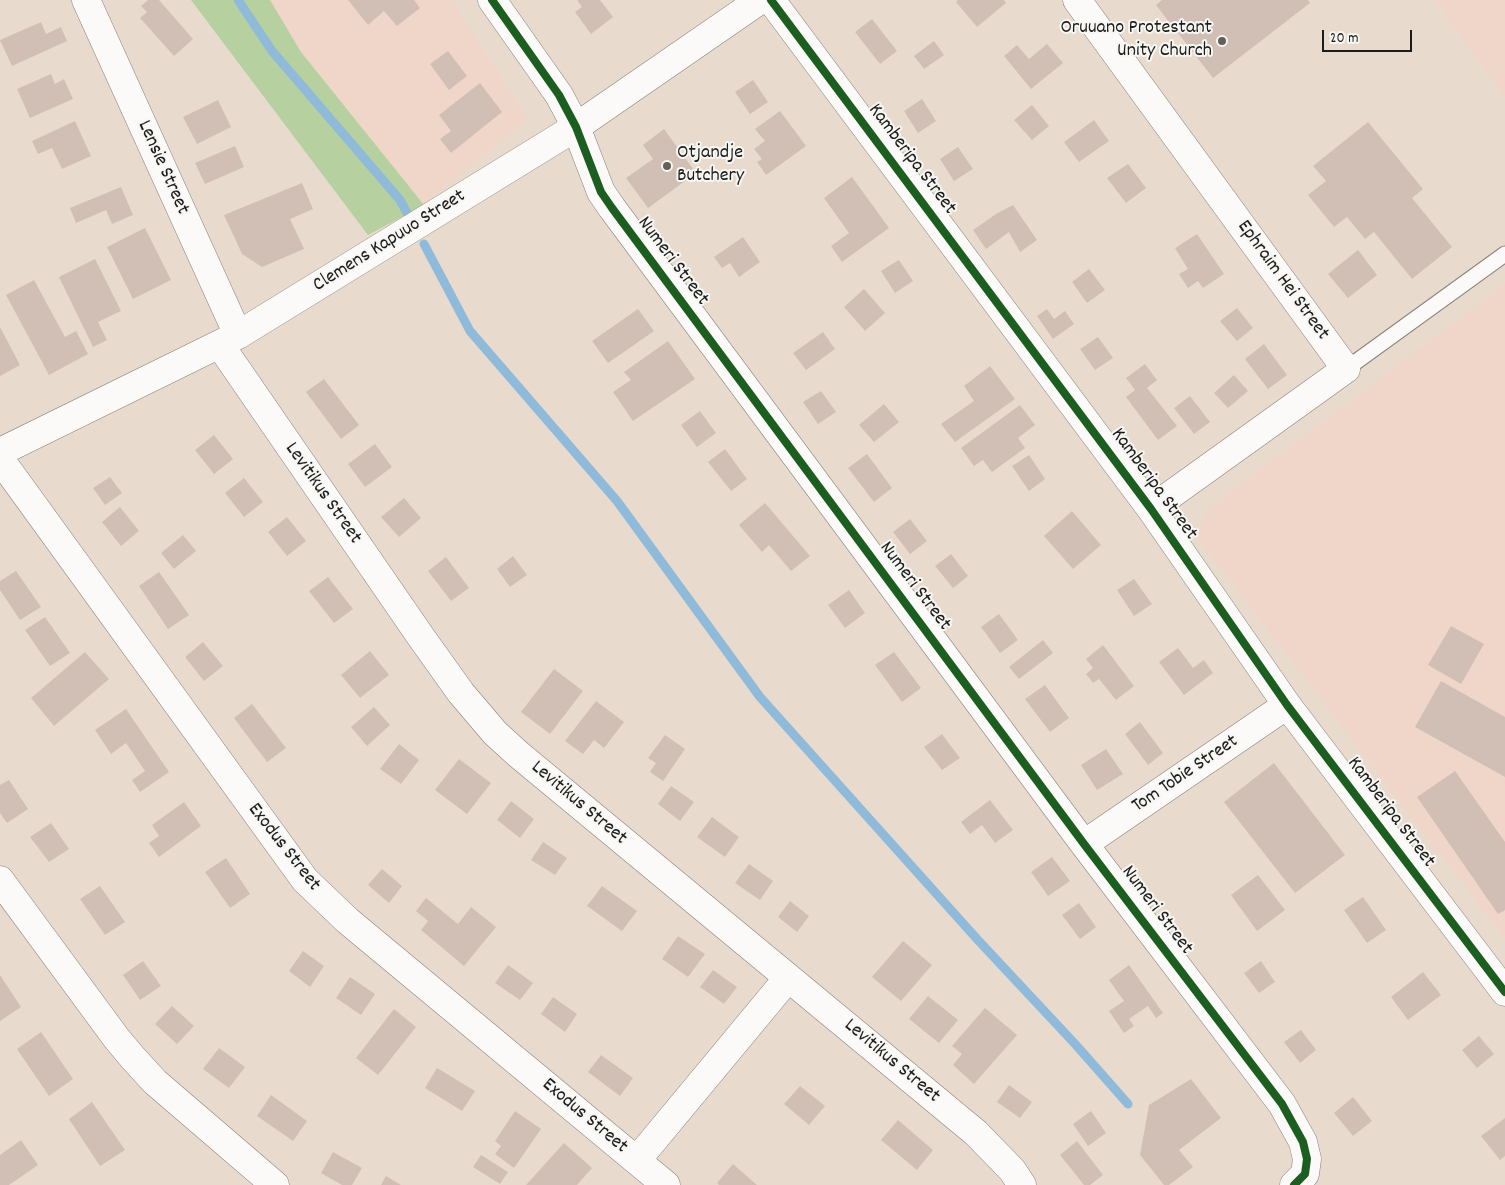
<!DOCTYPE html>
<style>
body{margin:0}
#map{position:relative;width:1505px;height:1185px;overflow:hidden;background:#e8dbcd;font-family:Dekko,sans-serif}
canvas{display:block}
.scale{position:absolute;left:1322px;top:30px;width:90px;height:22px;box-sizing:border-box;border:2px solid #1c1c1c;border-top:0;padding-left:6px;font-size:15px;line-height:18px;white-space:nowrap;color:#1c1c1c;-webkit-text-stroke:4px #f6f6f2;paint-order:stroke}
</style>
<div id="map">
<canvas width="1505" height="1185"></canvas>
<div class="scale">20 m</div>
</div>
<script>
const ctx = document.querySelector('canvas').getContext('2d');
ctx.lineJoin = 'round';
function paint(path, color) {
  ctx.fillStyle = color;
  ctx.fill(path, 'evenodd');
}
function toPath(rows) {
  const path = new Path2D();
  for (const r of rows) {
    path.moveTo(r[0], r[1]);
    for (let i = 2; i < r.length; i += 2) path.lineTo(r[i], r[i + 1]);
  }
  return path;
}
function stroke(path, color, width, dash) {
  ctx.strokeStyle = color;
  ctx.lineWidth = width;
  ctx.lineCap = dash ? 'butt' : 'round';
  ctx.setLineDash(dash || []);
  ctx.stroke(path);
}
function label(font, color, halo, rows, align = 'center') {
  ctx.font = font + ' Dekko,sans-serif';
  ctx.lineWidth = 4;
  ctx.setLineDash([]);
  ctx.textBaseline = 'middle';
  ctx.strokeStyle = halo;
  ctx.fillStyle = color;
  for (const [text, x, y, turn = 0] of rows) {
    ctx.save();
    ctx.translate(x, y);
    ctx.rotate((+turn || 0) * Math.PI / 180);
    ctx.textAlign = isNaN(turn) ? turn : align;
    if (halo) ctx.strokeText(text, 0, 0);
    ctx.fillText(text, 0, 0);
    ctx.restore();
  }
}
const built = toPath([
 [270,0,452,0,528,119,424,205,301,52],
 [1435,0,1505,0,1505,98],
 [1505,283,1505,939,1197,538,1207,510]
]);
const green = toPath([
 [191,0,270,0,301,52,424,205,368,235]
]);
const stream = toPath([
 [238,0,272,51,400,200,412,222],
 [424,244,470,331,617,501,760,697,977,939,1076,1045,1128,1104]
]);
const building = toPath([
 [148,0,159,0,193,39,174,56,140,18,147,12,141,6],
 [348,0,414,0,420,8,397,26,384,11,368,25],
 [577,0,600,0,613,17,591,34,575,12,582,7],
 [958,0,1004,0,1006,3,977,27,956,2],
 [1162,0,1308,0,1310,3,1213,78,1156,5],
 [872,19,897,51,880,64,855,32],
 [41,22,46,34,61,27,67,41,12,66,0,40],
 [934,41,944,55,924,69,914,56],
 [1047,44,1063,63,1031,89,1004,56,1017,45,1029,59],
 [448,51,467,76,449,90,430,64],
 [51,74,55,84,64,79,73,99,30,118,17,89],
 [753,80,768,102,750,114,735,92],
 [480,83,502,112,451,153,440,139,451,131,439,115],
 [922,99,936,121,918,133,904,111],
 [218,100,231,127,197,144,183,117],
 [1032,105,1049,126,1032,140,1014,120],
 [780,111,806,146,766,175,757,162,762,159,754,149,765,141,755,129],
 [1094,120,1109,141,1079,162,1064,142],
 [75,121,91,156,62,169,52,148,38,154,32,141],
 [1368,122,1423,189,1412,198,1452,247,1412,279,1374,232,1365,239,1347,217,1334,227,1308,195,1326,181,1313,166],
 [664,129,696,173,648,208,626,178,653,159,643,145],
 [235,146,244,167,205,184,195,163],
 [958,147,973,169,954,181,940,159],
 [1128,164,1146,188,1126,203,1107,178],
 [852,177,889,228,842,262,831,246,849,233,824,198],
 [302,183,313,209,290,219,304,249,262,267,242,254,224,215],
 [121,187,133,215,112,224,106,210,76,223,70,208],
 [1013,205,1037,240,1020,252,1009,232,986,249,973,230,996,214],
 [145,228,171,280,133,299,107,247],
 [1197,234,1224,274,1203,288,1198,281,1188,288,1179,274,1188,269,1175,248],
 [743,237,760,262,739,277,730,263,722,268,714,257],
 [1358,250,1377,275,1348,298,1328,274],
 [95,259,121,311,98,322,107,340,93,347,59,277],
 [899,260,913,281,895,293,881,271],
 [1089,269,1105,290,1087,303,1072,282],
 [34,280,65,337,76,331,88,354,49,375,6,295],
 [864,289,885,313,865,331,844,307],
 [1237,308,1253,328,1237,341,1220,321],
 [638,309,654,331,608,363,592,341],
 [1047,309,1054,319,1065,311,1074,324,1053,339,1037,316],
 [0,327,20,365,0,376],
 [823,332,835,349,806,370,793,353],
 [1098,337,1113,358,1095,370,1080,349],
 [668,341,695,379,633,421,613,392,631,380,624,372],
 [1264,344,1287,375,1268,389,1245,359],
 [1145,364,1157,380,1147,388,1177,426,1158,440,1126,397,1135,390,1126,378],
 [990,366,1015,399,955,442,941,424,974,401,964,386],
 [1234,375,1248,391,1228,408,1214,393],
 [324,379,359,425,341,439,306,392],
 [821,391,836,412,818,424,803,402],
 [1190,396,1210,422,1194,434,1174,408],
 [884,404,899,422,874,442,859,425],
 [1020,405,1035,425,1018,438,1025,448,992,472,983,460,974,466,961,448],
 [700,411,716,433,697,447,681,425],
 [214,435,233,459,214,474,195,450],
 [375,444,392,467,365,487,348,464],
 [725,449,747,479,731,491,708,462],
 [867,454,892,488,874,502,848,468],
 [1029,455,1045,479,1029,491,1012,466],
 [110,477,122,493,105,505,93,488],
 [244,478,263,502,244,517,225,493],
 [404,498,421,518,399,537,381,517],
 [765,503,810,556,791,571,769,545,762,552,739,525],
 [120,507,139,531,121,546,102,522],
 [1072,511,1101,545,1073,569,1044,536],
 [287,517,306,541,287,556,268,532],
 [910,519,927,541,910,554,893,532],
 [183,535,196,551,174,569,161,553],
 [951,554,968,576,953,588,935,566],
 [513,556,527,575,510,587,497,569],
 [446,557,469,588,451,601,428,571],
 [16,571,41,607,20,620,0,590,0,581],
 [159,572,189,615,168,629,139,586],
 [328,577,353,609,334,623,309,591],
 [1134,579,1152,604,1134,616,1117,590],
 [849,590,865,613,845,628,828,605],
 [999,614,1018,640,1000,653,981,627],
 [45,617,70,653,50,666,25,630],
 [1451,626,1484,644,1461,684,1428,665],
 [1043,640,1053,653,1019,679,1009,667],
 [203,642,223,666,204,681,185,657],
 [1103,645,1134,686,1116,700,1099,679,1093,683,1086,674,1093,668,1086,659],
 [1178,648,1193,668,1204,660,1213,673,1184,695,1159,662],
 [370,651,389,675,360,698,341,675],
 [85,652,109,679,54,726,31,698],
 [894,652,921,688,902,702,875,665],
 [554,669,583,691,550,734,521,712],
 [1441,681,1505,717,1505,777,1415,727],
 [1045,685,1069,718,1050,732,1025,699],
 [596,701,624,722,604,748,594,740,583,754,565,741],
 [252,704,286,748,267,762,234,718],
 [374,707,390,725,367,746,351,727],
 [126,709,169,772,140,792,132,780,145,771,126,743,111,754,95,730],
 [1140,722,1163,753,1148,765,1125,734],
 [942,734,960,758,942,770,924,747],
 [665,735,685,749,663,781,650,772,656,763,648,758],
 [399,744,419,760,401,784,380,769],
 [1106,749,1123,774,1097,790,1081,765],
 [459,759,491,783,467,814,435,790],
 [1274,763,1345,855,1295,893,1224,802],
 [1455,771,1505,842,1505,910,1498,914,1417,797],
 [9,780,28,809,7,823,0,813,0,785],
 [671,786,694,802,680,821,658,804],
 [990,800,1013,830,995,843,982,825,970,834,961,822],
 [511,801,534,819,520,838,497,820],
 [184,802,201,826,159,857,149,843,159,836,152,825],
 [712,817,739,837,725,857,697,837],
 [51,823,69,849,49,862,30,837],
 [543,842,567,858,555,875,531,860],
 [1052,857,1070,881,1048,896,1031,872],
 [226,858,250,894,230,908,205,872],
 [749,864,773,881,760,900,735,883],
 [382,869,402,886,389,903,368,885],
 [1258,875,1285,910,1257,931,1231,895],
 [100,886,125,922,105,935,80,899],
 [602,886,637,911,622,931,587,906],
 [1363,897,1386,930,1367,943,1344,910],
 [426,898,458,924,471,907,496,927,464,966,421,930,428,921,416,911],
 [790,901,809,916,797,932,778,917],
 [1079,903,1096,927,1080,939,1062,915],
 [678,936,705,954,688,977,662,959],
 [903,941,932,965,901,1001,872,977],
 [303,951,324,966,310,987,289,971],
 [143,961,161,986,140,1000,123,975],
 [1261,961,1275,982,1259,993,1244,973],
 [508,965,533,983,520,1000,495,983],
 [1129,965,1163,1013,1156,1018,1148,1006,1129,1019,1134,1026,1124,1033,1109,1011,1124,1001,1109,980],
 [713,970,737,987,724,1004,700,987],
 [1423,972,1441,995,1408,1020,1391,997],
 [0,975,21,1007,0,1021],
 [350,977,375,994,361,1015,336,998],
 [928,996,958,1020,939,1043,909,1019],
 [553,997,577,1014,565,1032,541,1014],
 [172,1006,194,1026,177,1044,155,1024],
 [985,1008,1017,1035,974,1084,953,1065,962,1054,952,1046],
 [394,1009,416,1027,378,1075,356,1058],
 [1301,1030,1316,1050,1300,1063,1284,1042],
 [41,1032,73,1079,49,1096,17,1049],
 [1479,1036,1494,1054,1477,1068,1462,1050],
 [219,1048,245,1067,229,1088,203,1069],
 [601,1055,633,1078,620,1096,588,1072],
 [437,1068,475,1091,462,1111,425,1088],
 [1191,1079,1221,1118,1179,1150,1193,1167,1169,1185,1164,1185,1140,1155,1149,1105],
 [1009,1085,1032,1102,1020,1118,997,1102],
 [800,1086,825,1106,809,1125,784,1104],
 [271,1095,307,1121,293,1141,257,1116],
 [1353,1097,1372,1121,1353,1136,1334,1113],
 [92,1102,125,1150,100,1166,69,1119],
 [515,1111,541,1129,514,1168,495,1154,501,1146,495,1141],
 [1091,1111,1106,1133,1088,1146,1073,1124],
 [1505,1118,1505,1156,1500,1160,1481,1136],
 [898,1120,933,1150,917,1170,881,1140],
 [21,1140,38,1165,9,1185,0,1185,0,1155],
 [1077,1141,1103,1175,1090,1185,1084,1185,1060,1155],
 [564,1143,592,1168,577,1185,526,1185],
 [333,1152,362,1168,352,1185,342,1185,321,1173],
 [481,1155,508,1172,500,1184,473,1167],
 [733,1164,757,1185,719,1185,717,1183],
 [386,1176,401,1185,381,1185]
]);
const service = toPath([
 [1346,369,1505,254]
]);
const minor = toPath([
 [86,0,238,335],
 [492,0,559,95,576,127,601,192,612,208,1084,844,1282,1104,1303,1142,1307,1159,1305,1174,1294,1185],
 [771,0,1151,509,1287,705,1505,992],
 [1077,0,1346,369,1151,509],
 [220,345,421,637,461,693,495,733,518,754,976,1133,1012,1170,1022,1185],
 [0,452,238,335,576,127,760,0],
 [0,459,305,880,348,921,666,1185],
 [1084,844,1287,705],
 [0,880,117,1039,133,1058,155,1082,275,1185],
 [637,1160,788,978]
]);
const cycleway = toPath([
 [492,0,559,95,576,127,601,192,612,208,1084,844,1282,1104,1303,1142,1307,1159,1305,1174,1294,1185],
 [771,0,1151,509,1287,705,1505,992]
]);
const markers = [
 [1222,41,5,"#635f5a"],
 [667,166,5,"#635f5a"]
];
const poiNames = [
 ["Oruuano Protestant",1212,29],
 ["Unity Church",1212,52],
 ["Otjandje",677,154,"left"],
 ["Butchery",677,177,"left"]
];
const streetNames = [
 ["Kamberipa Street",911,160,53],
 ["Lensie Street",162,168,66],
 ["Clemens Kapuuo Street",390,242,-32],
 ["Numeri Street",672,262,53],
 ["Ephraim Hei Street",1282,281,54],
 ["Kamberipa Street",1153,485,54],
 ["Levitikus Street",322,494,55],
 ["Numeri Street",914,587,53],
 ["Tom Tobie Street",1186,775,-34],
 ["Levitikus Street",578,804,40],
 ["Kamberipa Street",1390,813,53],
 ["Exodus Street",283,848,52],
 ["Numeri Street",1156,911,53],
 ["Levitikus Street",891,1062,40],
 ["Exodus Street",584,1117,40]
];
paint(built, '#f0d6c9');
paint(green, '#b6d09f');
stroke(stream, '#90bada', 9);
paint(building, '#d1bfb5');
stroke(service, '#88827a', 17);
stroke(minor, '#88827a', 29);
stroke(service, '#fcfaf8', 15);
stroke(minor, '#fcfaf8', 28);
stroke(cycleway, '#1b5e20', 8);
for (const [x, y, r, color] of markers) {
  const dot = new Path2D();
  dot.arc(x, y, r, 0, 2 * Math.PI);
  ctx.fillStyle = color;
  ctx.fill(dot);
  stroke(dot, '#f6f6f2', 2);
}
label('20px', '#1c1c1c', '#f6f6f2', poiNames, 'right');
label('20px', '#1c1c1c', '#f6f6f2', streetNames);
</script>
